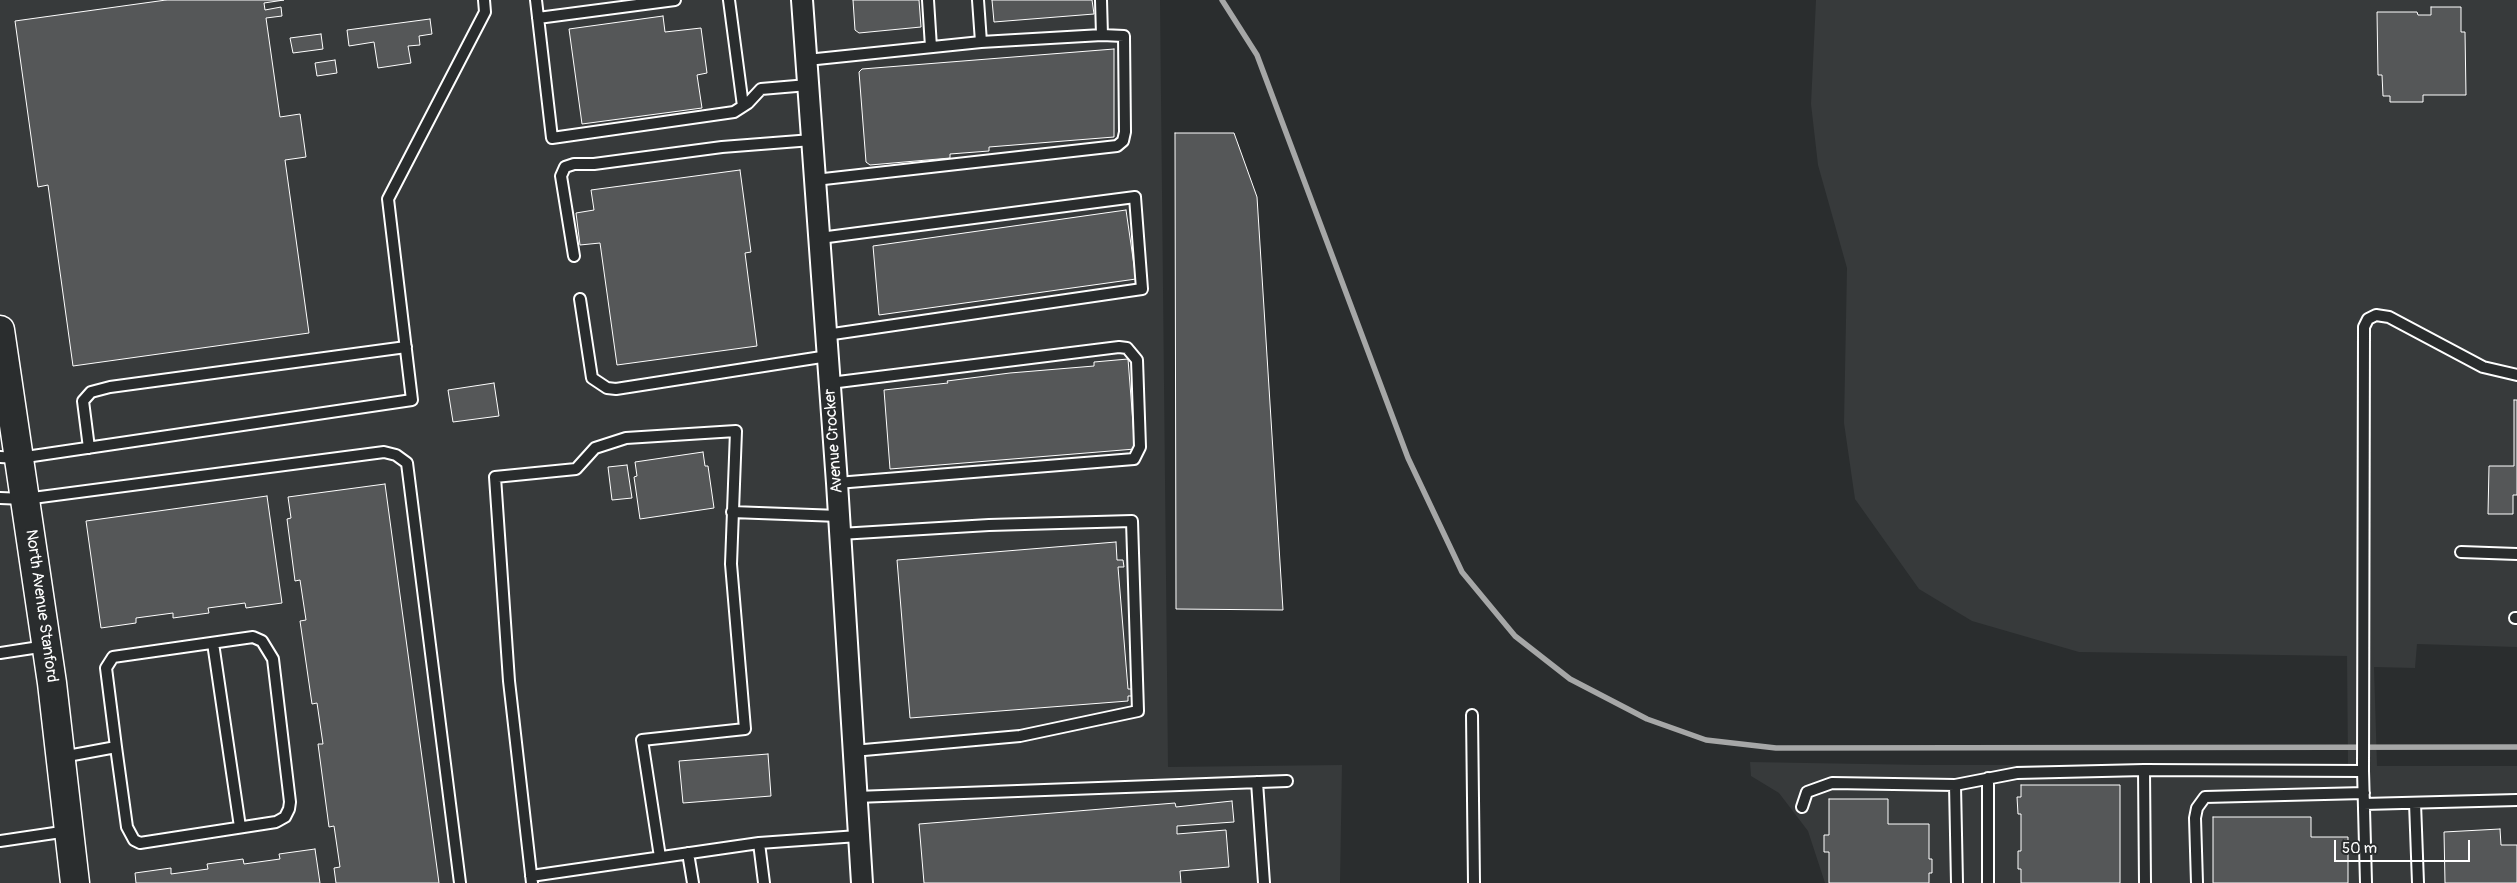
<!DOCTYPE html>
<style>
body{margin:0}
#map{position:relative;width:2517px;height:883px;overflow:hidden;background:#2a2d2e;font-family:Pangolin,sans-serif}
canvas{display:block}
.scale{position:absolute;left:2334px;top:840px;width:136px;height:22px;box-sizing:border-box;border:2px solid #fff;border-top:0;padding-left:6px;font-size:15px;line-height:18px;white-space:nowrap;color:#fff;-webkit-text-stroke:4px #2a2d2e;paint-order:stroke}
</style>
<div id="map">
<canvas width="2517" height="883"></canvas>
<div class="scale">50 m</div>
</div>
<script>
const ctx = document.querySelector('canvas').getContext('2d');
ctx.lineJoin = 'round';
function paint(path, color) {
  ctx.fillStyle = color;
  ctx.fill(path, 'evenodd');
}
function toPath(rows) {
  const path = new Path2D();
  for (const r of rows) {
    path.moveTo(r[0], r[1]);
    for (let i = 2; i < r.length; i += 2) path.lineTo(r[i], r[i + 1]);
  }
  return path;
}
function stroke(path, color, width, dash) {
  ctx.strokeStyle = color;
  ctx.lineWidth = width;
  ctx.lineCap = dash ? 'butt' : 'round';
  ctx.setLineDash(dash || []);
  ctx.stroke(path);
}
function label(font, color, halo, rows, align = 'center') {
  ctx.font = font + ' Pangolin,sans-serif';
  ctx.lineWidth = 4;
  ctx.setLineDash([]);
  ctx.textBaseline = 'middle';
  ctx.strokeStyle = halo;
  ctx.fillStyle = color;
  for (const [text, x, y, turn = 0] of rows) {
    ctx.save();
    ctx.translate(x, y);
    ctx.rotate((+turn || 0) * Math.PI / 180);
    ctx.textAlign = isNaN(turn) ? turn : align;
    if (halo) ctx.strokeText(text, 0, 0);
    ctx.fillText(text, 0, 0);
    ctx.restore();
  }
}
const built = toPath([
 [0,0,1160,0,1168,767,1342,765,1340,883,0,883],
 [1816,0,2517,0,2517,647,2417,644,2415,668,2374,667,2377,766,2517,766,2517,883,1825,883,1808,831,1779,793,1751,776,1750,762,1924,765,2348,765,2347,656,2079,652,1972,621,1919,589,1855,499,1844,423,1847,268,1818,165,1811,104]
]);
const stream = toPath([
 [1222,0,1257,55,1408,458,1462,572,1515,636,1570,679,1647,719,1706,740,1776,748,2517,747]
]);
const building = toPath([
 [166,0,284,0,264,3,265,10,281,7,282,16,266,18,280,117,300,114,306,157,285,160,309,333,73,366,48,185,38,187,15,21,166,0],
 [853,0,919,0,921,27,859,33,855,30,853,0],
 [992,0,1092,0,1094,14,994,22,992,0],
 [2431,7,2461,7,2461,32,2465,32,2466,95,2423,95,2423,102,2390,102,2390,96,2383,96,2382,75,2378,75,2377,12,2417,12,2418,15,2431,15,2431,7],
 [663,16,665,32,701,28,707,73,697,75,702,108,582,124,569,29,663,16],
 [430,19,432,34,419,36,420,45,408,46,411,63,378,68,374,42,349,46,347,30,430,19],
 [321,34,323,49,293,53,290,38,321,34],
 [1114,49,1114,137,989,147,989,151,950,154,950,158,870,165,866,162,859,72,862,69,1114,49],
 [335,60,337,73,317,76,315,63,335,60],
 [1175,133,1234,133,1257,197,1283,610,1176,609,1175,133],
 [740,170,751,252,745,253,757,346,617,365,600,243,580,245,576,213,594,210,591,190,740,170],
 [1126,210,1136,279,879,315,873,246,1126,210],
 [1128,359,1135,449,890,469,884,390,948,383,947,381,1010,373,1094,366,1094,362,1128,359],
 [494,383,499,416,453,422,448,390,494,383],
 [2514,400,2517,400,2517,495,2513,495,2513,514,2488,514,2489,466,2514,466,2514,400],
 [703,452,705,466,708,466,714,508,640,519,634,477,637,476,635,462,703,452],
 [627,465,632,498,612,500,608,467,627,465],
 [385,484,439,883,336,883,334,868,340,867,334,826,329,827,318,744,323,744,317,703,312,704,300,621,306,620,300,580,295,581,287,519,291,518,288,497,385,484],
 [267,496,282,603,246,608,245,603,208,608,209,613,173,618,173,613,136,618,136,623,101,628,86,521,267,496],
 [1116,542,1117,560,1123,560,1124,567,1118,567,1128,689,1134,689,1135,696,1128,696,1128,701,910,718,897,560,1116,542],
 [768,754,771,796,683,803,679,761,768,754],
 [2021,785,2120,785,2120,883,2021,883,2021,869,2018,869,2018,851,2021,851,2021,814,2018,814,2017,797,2021,797,2021,785],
 [1829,799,1888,799,1888,824,1929,824,1929,859,1932,859,1932,873,1929,873,1929,883,1829,883,1829,852,1824,852,1824,835,1829,835,1829,799],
 [1232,801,1234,822,1177,826,1177,834,1226,830,1229,867,1180,871,1181,883,924,883,919,824,1175,803,1176,807,1232,801],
 [2213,817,2311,817,2311,837,2348,837,2348,883,2213,883,2213,817],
 [2500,829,2501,845,2517,845,2517,883,2445,883,2444,832,2500,829],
 [315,849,320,883,136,883,135,873,171,868,171,874,208,869,207,864,243,859,244,864,280,859,279,854,315,849]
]);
const lane = toPath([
 [536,0,552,138,734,112,748,103,761,89,808,85],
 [729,0,743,106],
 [928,0,931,47],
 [978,0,981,42],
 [538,18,675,0],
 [807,60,981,42,1102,35],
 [815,180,1117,146,1123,141,1125,132,1124,36,1102,35,1101,0],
 [820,238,1135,197,1142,289,826,335],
 [574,256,561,176,565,167,574,164,594,164,722,147,812,140],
 [580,299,592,378,607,388,616,389,828,356],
 [830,383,1119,347,1127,348,1137,360,1140,447,1134,459,837,483],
 [89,448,83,401,91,392,110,387,406,347],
 [0,457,19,458,412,400,388,199,485,12,484,0],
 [0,498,25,499,384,452,396,455,407,463,460,883],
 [732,512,839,516],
 [840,534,989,525,1132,521,1138,711,1020,736,853,751],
 [2461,552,2517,554],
 [2515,618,2517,618],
 [213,643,240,827],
 [0,653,46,646],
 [1472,715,1474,883],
 [62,757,116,747,106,668,113,657,253,637,262,641,273,659,290,802,289,809,285,817,276,822,140,843,134,840,127,827,116,747],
 [2363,771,2364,327,2368,319,2376,315,2389,317,2483,367,2517,375],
 [1257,782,1264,883],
 [856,797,1287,781],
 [2415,803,2418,883],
 [2364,804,2517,800],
 [1802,807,1807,792,1832,783,1955,785],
 [0,841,68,831],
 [759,843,764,883],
 [688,853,693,883],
 [531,876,759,843,858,836],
 [532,883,509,681,495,477,576,469,595,448,626,438,736,431,731,564,745,729,642,740,660,857],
 [1957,883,1955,785,2017,773,2144,770],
 [1988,883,1988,778],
 [2145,883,2144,770,2363,771,2366,883],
 [2197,883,2195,818,2197,808,2205,797,2364,793]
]);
const street = toPath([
 [802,0,837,483,862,883]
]);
const secondary = toPath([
 [0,330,52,683,75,883]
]);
const streetNames = [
 ["Avenue Crocker",834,441,-94],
 ["North Avenue Stanford",41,606,82]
];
paint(built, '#373a3b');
stroke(stream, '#a6a7a7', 5.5);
paint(building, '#555758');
stroke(building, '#fff', 1);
stroke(lane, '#fff', 14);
stroke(street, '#fff', 24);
stroke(secondary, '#fff', 31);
stroke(lane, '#2a2d2e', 10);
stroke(street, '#2a2d2e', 20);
stroke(secondary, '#2a2d2e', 28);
label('16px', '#fff', '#2a2d2e', streetNames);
</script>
